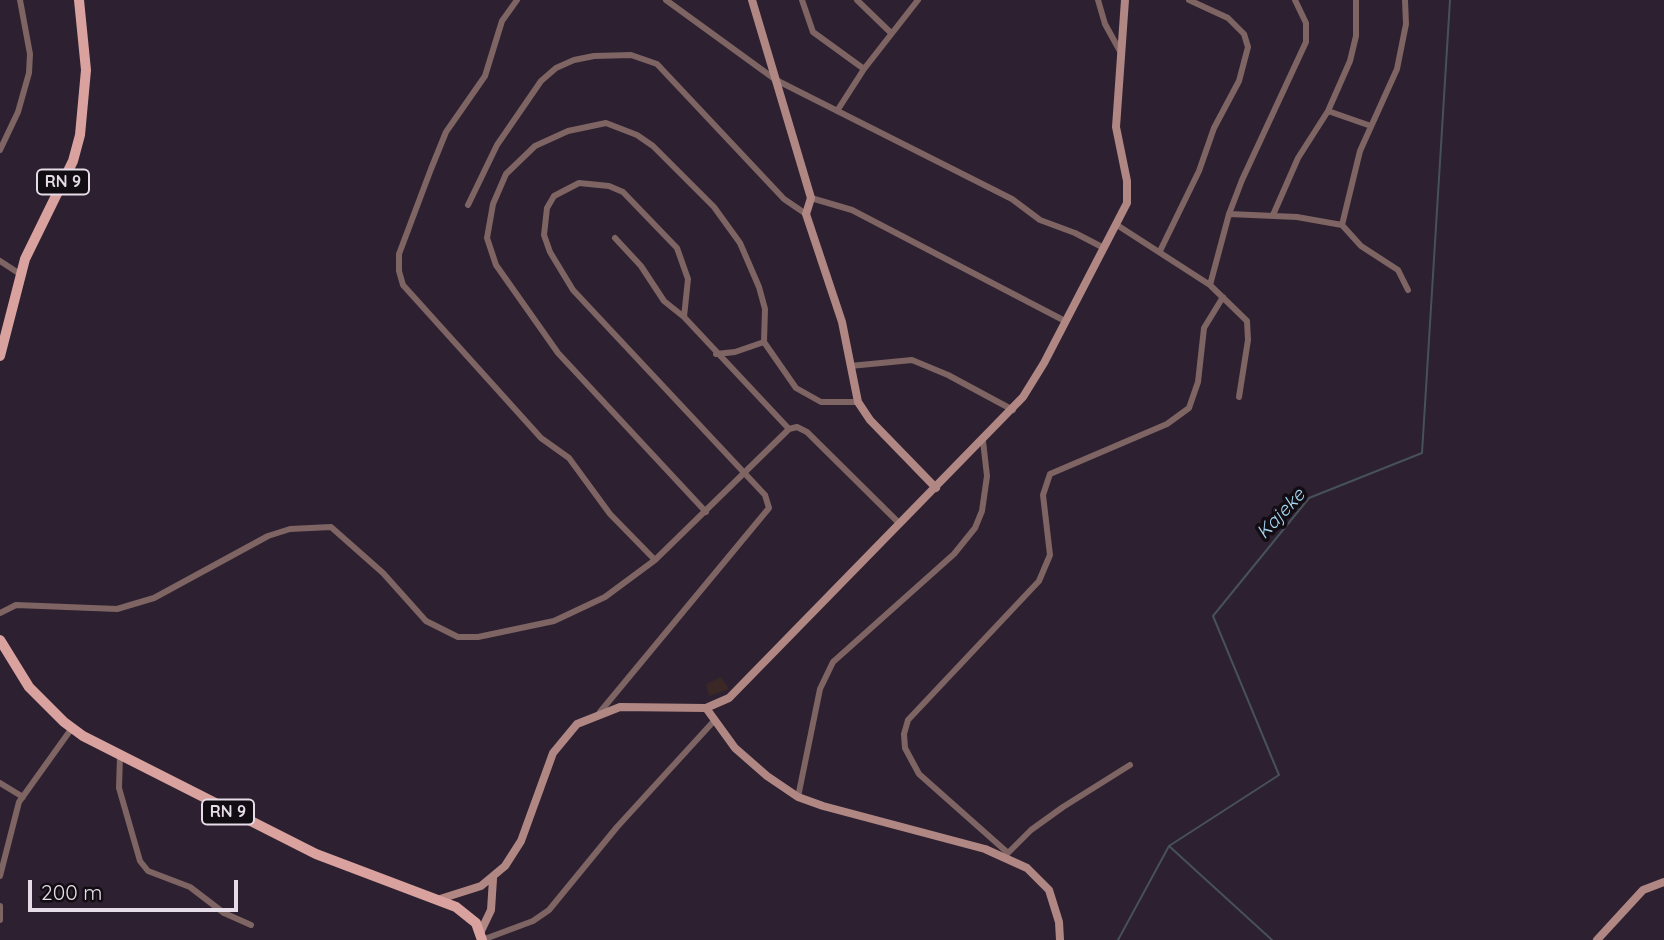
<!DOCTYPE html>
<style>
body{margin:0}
#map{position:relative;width:1664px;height:940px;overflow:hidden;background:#2d2030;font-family:Quicksand,sans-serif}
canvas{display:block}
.scale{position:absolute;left:28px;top:880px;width:210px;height:32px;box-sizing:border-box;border:4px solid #e5dce7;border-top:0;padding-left:9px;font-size:21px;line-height:24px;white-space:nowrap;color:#e5dce7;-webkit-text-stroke:5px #120c13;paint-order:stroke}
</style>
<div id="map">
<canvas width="1664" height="940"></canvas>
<div class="scale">200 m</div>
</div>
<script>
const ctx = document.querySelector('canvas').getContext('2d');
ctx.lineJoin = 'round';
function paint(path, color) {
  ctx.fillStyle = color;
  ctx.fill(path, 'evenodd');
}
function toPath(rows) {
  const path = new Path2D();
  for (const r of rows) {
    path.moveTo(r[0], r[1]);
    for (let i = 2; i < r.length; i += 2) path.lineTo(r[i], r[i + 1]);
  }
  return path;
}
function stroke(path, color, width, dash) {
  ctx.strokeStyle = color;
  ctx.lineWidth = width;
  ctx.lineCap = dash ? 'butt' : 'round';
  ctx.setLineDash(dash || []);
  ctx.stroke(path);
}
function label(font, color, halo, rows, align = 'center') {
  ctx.font = font + ' Quicksand,sans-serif';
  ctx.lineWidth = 7;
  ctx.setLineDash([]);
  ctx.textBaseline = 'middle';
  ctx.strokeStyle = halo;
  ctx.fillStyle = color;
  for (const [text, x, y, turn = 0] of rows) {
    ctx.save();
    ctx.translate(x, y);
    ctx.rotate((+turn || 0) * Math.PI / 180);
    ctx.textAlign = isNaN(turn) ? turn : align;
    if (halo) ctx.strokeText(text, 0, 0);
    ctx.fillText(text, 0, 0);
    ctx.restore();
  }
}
const medical = toPath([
 [721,677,729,689,709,696,706,684]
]);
const stream = toPath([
 [1118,940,1169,846],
 [1272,940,1169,846,1279,775,1213,616,1309,498,1422,453,1450,0]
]);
const street = toPath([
 [517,0,502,21,485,76,446,132,431,169,399,254,399,271,403,285,541,438,569,458,610,514,655,560,789,429,797,427,807,432,900,524],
 [666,0,776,80,1012,199,1040,220,1075,233,1104,248],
 [802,0,813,32,864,69],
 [857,0,890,32],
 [1098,0,1105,24,1121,53],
 [837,111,864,69,918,0],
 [1328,111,1371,126],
 [0,150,18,112,29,73,30,54,20,0],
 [811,198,852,210,1065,321],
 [468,205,497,145,541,81,556,68,574,60,594,56,631,55,657,64,784,199,806,214],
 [1229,214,1297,217,1342,225,1361,246,1398,270,1408,290],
 [1273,215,1298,158,1328,111,1350,61,1356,36,1356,0],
 [1117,225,1210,285,1247,321,1248,340,1239,397],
 [1342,225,1360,151,1397,69,1406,24,1405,0],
 [1160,251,1199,171,1214,128,1239,81,1248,47,1244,34,1228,18,1189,0],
 [0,261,20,274],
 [1210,285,1229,214,1242,180,1306,42,1306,23,1295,0],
 [684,317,789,429],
 [716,354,735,352,764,342],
 [850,366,912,360,948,375,1013,410],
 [706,512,558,353,496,265,487,238,493,204,506,174,535,146,568,131,606,123,637,135,653,146,714,207,740,243,759,287,765,309,764,342,796,388,821,402,858,402],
 [0,613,16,605,117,609,154,598,268,536,290,529,331,527,383,573,426,621,458,637,478,637,554,621,605,597,655,560],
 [600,712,769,508,765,495,573,290,550,252,544,235,547,208,554,196,579,183,609,186,623,192,677,248,688,279,684,317,664,301,641,266,615,238],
 [120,756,119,788,140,861,148,871,190,887,224,913,251,925],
 [0,783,23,797],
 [798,797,820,689,833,662,954,554,975,528,982,511,987,476,983,441],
 [1008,853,919,774,905,748,904,734,908,720,1039,581,1050,555,1043,495,1050,474,1167,424,1189,408,1198,382,1204,328,1223,297],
 [1007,854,1031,830,1063,807,1130,765],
 [0,876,19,802,72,728],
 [0,906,0,920],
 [482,940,533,921,549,910,617,827,713,722]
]);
const secondary = toPath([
 [752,0,811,198,806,214,842,322,858,402,870,420,936,488],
 [706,708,735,748,767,776,798,797,823,806,985,849,1027,868,1049,890,1059,922,1060,940],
 [440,899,481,886,505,866,521,841,553,753,577,724,620,707,706,708,729,698,1023,397,1044,363,1127,203,1127,181,1116,127,1125,0],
 [481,931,491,910,493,879],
 [1597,940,1643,890,1664,882]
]);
const primary = toPath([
 [0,356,25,259,73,161,80,135,86,70,79,0],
 [0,640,29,687,64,722,83,736,316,854,456,907,476,923,482,940]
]);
const shields = [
 [63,182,52],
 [228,812,52]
];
const shieldNames = [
 ["RN 9",63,182],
 ["RN 9",228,812]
];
const waterNames = [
 ["Kajeke",1281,514,-47]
];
paint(medical, '#3a2726');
stroke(stream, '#47515a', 2);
stroke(street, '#7e6462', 6);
stroke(secondary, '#b18784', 8);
stroke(primary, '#d9a29f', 10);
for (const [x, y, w] of shields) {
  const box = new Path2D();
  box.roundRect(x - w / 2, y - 12.5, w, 25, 5);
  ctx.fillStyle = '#120c13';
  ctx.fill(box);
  stroke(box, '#e5dce7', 2);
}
label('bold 16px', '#e5dce7', null, shieldNames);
label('italic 19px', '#a7daf5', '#120c13', waterNames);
</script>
